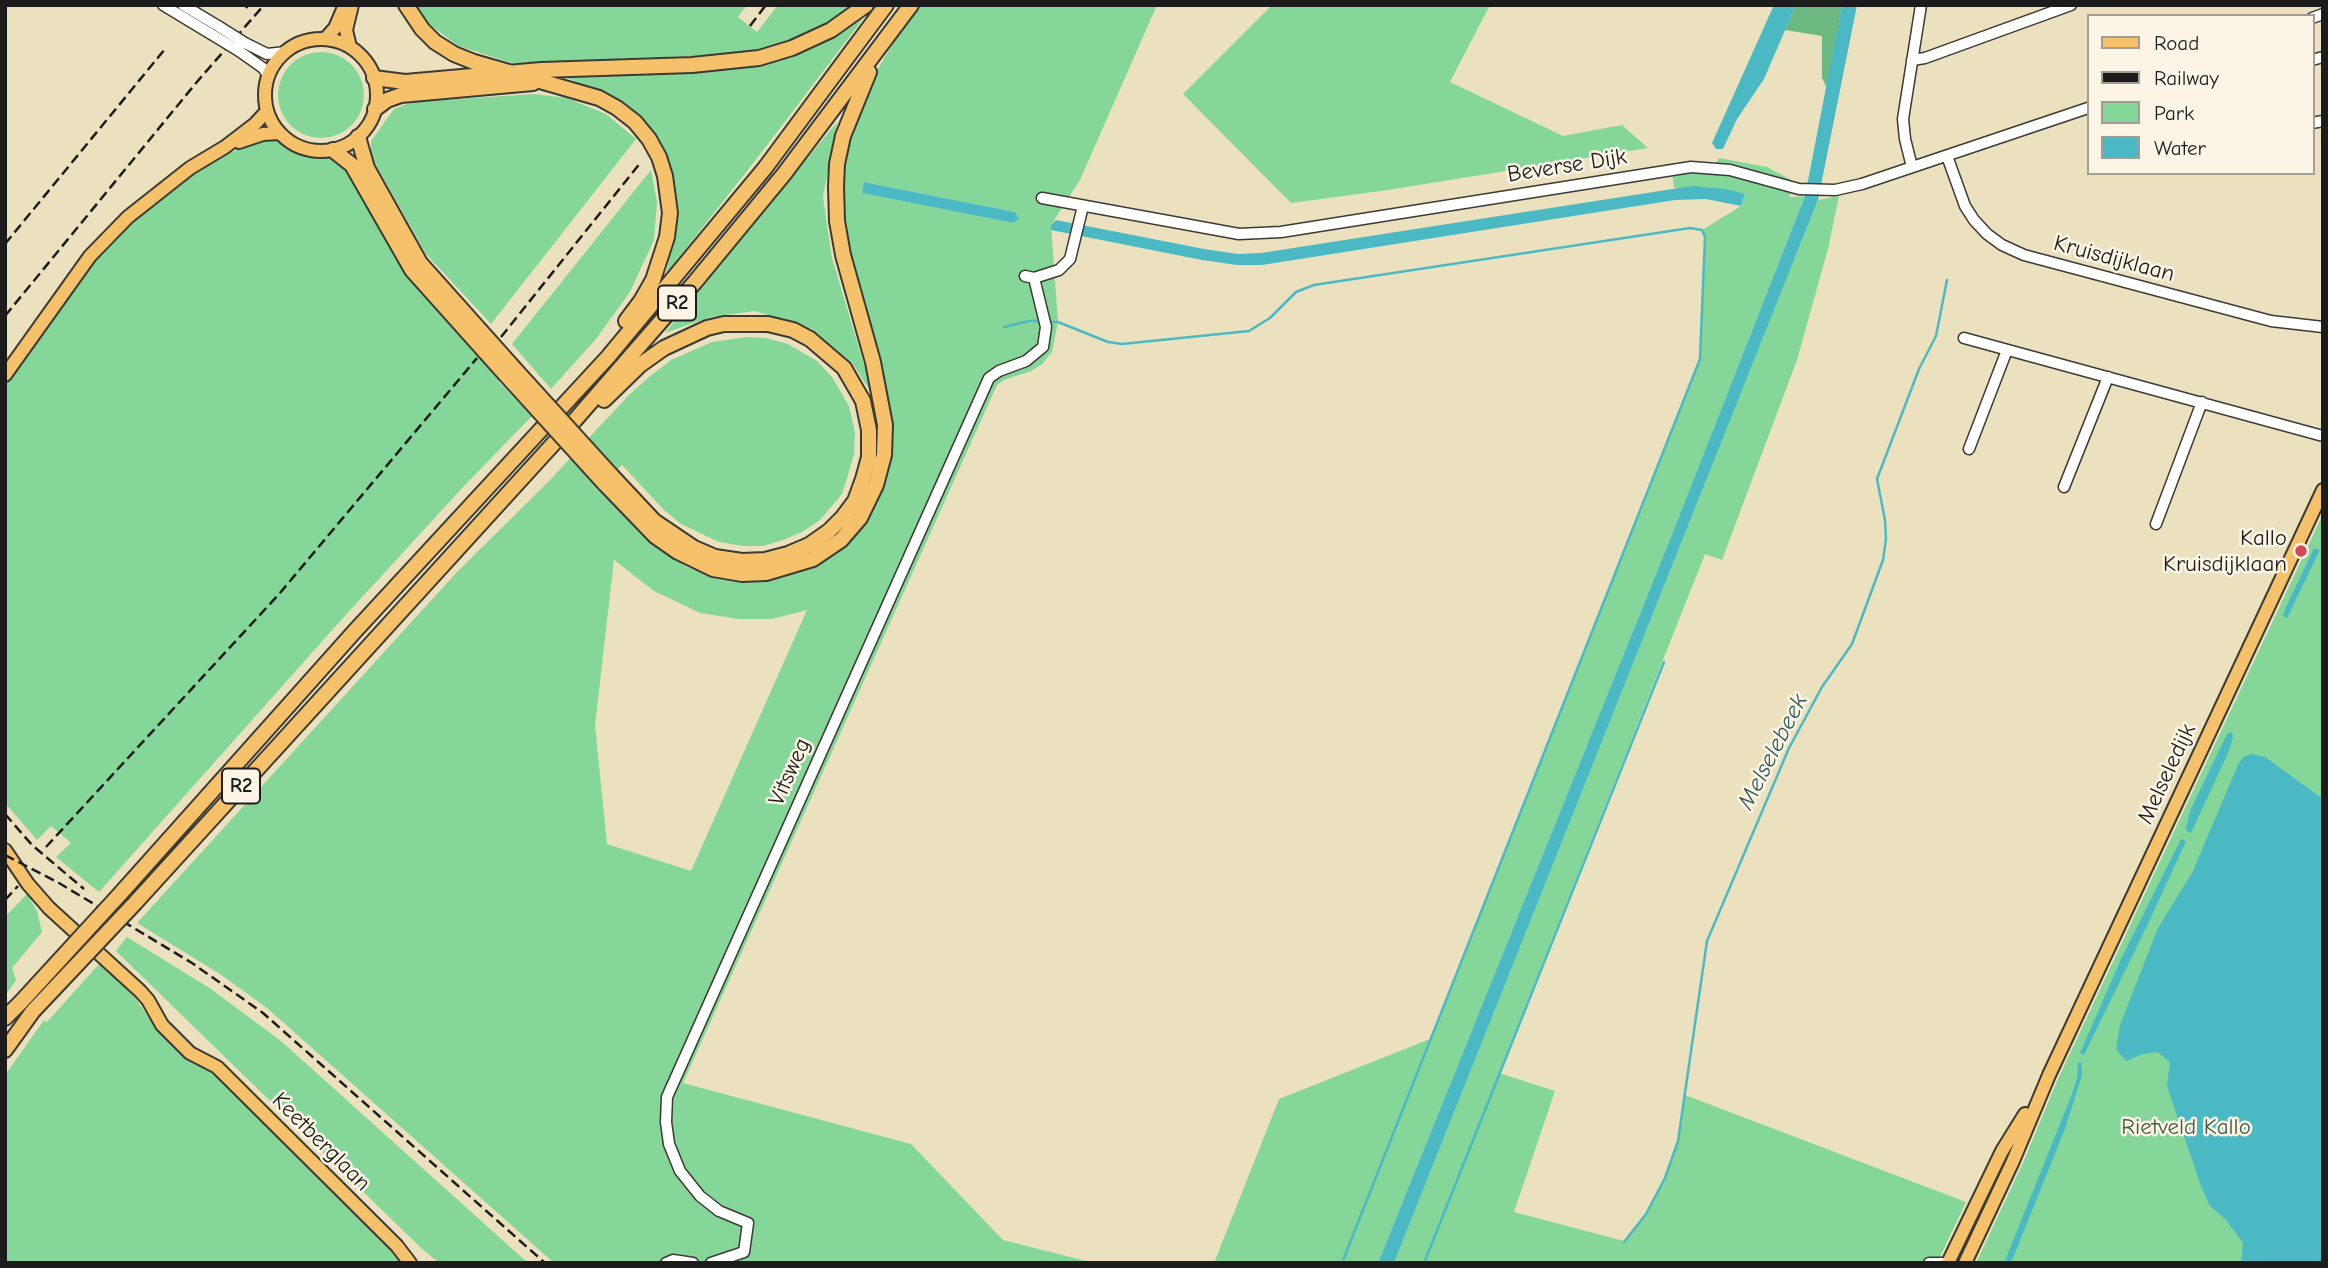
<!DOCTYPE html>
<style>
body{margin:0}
#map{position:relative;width:2328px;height:1268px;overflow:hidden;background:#ece1bf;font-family:"Comic Neue",sans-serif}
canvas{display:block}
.frame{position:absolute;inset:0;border:7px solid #1c1c1c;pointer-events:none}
.legend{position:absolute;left:2087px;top:14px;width:228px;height:161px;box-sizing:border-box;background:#fcf5e5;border:2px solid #a29e95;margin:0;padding:9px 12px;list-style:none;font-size:21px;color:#1c1c1c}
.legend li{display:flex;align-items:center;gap:14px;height:35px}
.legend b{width:35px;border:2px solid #a29e95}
</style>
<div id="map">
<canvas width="2328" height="1268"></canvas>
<div class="frame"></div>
<ul class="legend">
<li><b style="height:9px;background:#f5c16b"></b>Road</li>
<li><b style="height:9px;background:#1c1c1c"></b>Railway</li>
<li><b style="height:19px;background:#85d799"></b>Park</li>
<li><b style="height:19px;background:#4bb9c4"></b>Water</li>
</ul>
</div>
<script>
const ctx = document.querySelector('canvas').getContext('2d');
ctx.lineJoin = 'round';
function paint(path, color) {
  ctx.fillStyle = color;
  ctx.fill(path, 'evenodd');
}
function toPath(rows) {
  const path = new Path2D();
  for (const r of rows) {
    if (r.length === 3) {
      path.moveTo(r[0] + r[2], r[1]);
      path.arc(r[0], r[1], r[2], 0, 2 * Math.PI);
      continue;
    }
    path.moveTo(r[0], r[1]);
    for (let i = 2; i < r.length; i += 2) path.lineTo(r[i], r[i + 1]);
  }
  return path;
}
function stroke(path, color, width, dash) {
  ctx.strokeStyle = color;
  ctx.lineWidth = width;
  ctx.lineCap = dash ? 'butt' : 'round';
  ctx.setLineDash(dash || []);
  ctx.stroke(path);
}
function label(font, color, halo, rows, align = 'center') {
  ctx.font = font + ' "Comic Neue",sans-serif';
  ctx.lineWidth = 5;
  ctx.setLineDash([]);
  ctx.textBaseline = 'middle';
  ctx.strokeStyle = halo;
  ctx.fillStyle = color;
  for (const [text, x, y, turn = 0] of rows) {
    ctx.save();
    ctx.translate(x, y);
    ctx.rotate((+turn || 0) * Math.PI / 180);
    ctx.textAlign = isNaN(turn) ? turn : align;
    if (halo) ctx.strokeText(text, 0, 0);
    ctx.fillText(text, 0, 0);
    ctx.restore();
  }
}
const green = toPath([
 [416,5,747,5,738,17,757,32,778,5,853,5,827,23,789,41,757,50,692,56,512,63,458,46,428,23],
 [920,5,1157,5,1080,180,1051,225,1058,322,1052,352,1042,364,1031,371,1004,380,997,385,683,1083,911,1144,1003,1240,1094,1263,554,1263,267,1008,220,974,137,923,457,572,549,481,628,396,649,377,671,360,712,342,747,337,766,338,788,344,817,361,832,377,849,406,855,432,854,455,842,494,820,520,802,532,783,540,763,546,743,546,719,542,681,524,664,510,622,465,595,490,598,489,650,542,687,567,711,577,742,582,767,582,817,567,845,545,890,456,843,221,843,165,849,138,873,77,898,35],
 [865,182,1015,212,1018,218,1013,223,862,193],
 [614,560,654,591,700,613,739,619,772,619,807,610,691,871,607,844,595,725],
 [1272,5,1490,5,1450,82,1563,136,1622,125,1648,148,1388,190,1291,203,1183,94],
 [863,19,761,153,666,274,679,213,672,168,650,129,621,102,565,77,743,68,802,52],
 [321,95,43],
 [534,94,567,98,606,114,636,139,491,324,426,254,371,156,371,141,394,109,412,102],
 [837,122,823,197,832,258,873,395,852,363,812,329,755,311,711,317,665,333],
 [269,139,277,139,296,152,308,156,331,156,347,169,500,378,498,381,532,416,464,486,342,619,99,892,56,857,71,843,51,826,37,840,5,803,5,386,95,260,132,222,194,173,228,153],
 [1719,158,1767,167,1793,181,1790,197,1805,196,1671,537,1378,1263,1214,1263,1279,1099,1430,1039,1700,359,1705,237,1702,230,1741,206,1745,195,1707,187,1674,188,1672,172,1712,171],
 [651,170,657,202,654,240,630,292,596,339,551,389,512,344],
 [1839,196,1828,249,1797,360,1722,560,1705,554,1499,1073,1555,1091,1514,1212,1624,1241,1646,1214,1665,1178,1678,1141,1685,1095,1966,1202,1937,1263,1394,1263,1818,200],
 [2323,514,2323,1263,1976,1263,2022,1165,2058,1079],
 [27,894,37,911,42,932,12,968,16,980,5,996,5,917],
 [127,937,211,989,281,1041,528,1263,439,1263,421,1248,116,951],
 [100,963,126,984,150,1020,195,1065,210,1069,404,1263,5,1263,5,1075,44,1020,47,1022]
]);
const forest = toPath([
 [1796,5,1842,5,1827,88,1822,78,1822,36,1785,30]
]);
const water = toPath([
 [1774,5,1796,5,1764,79,1737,119,1723,149,1716,149,1712,143],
 [1842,5,1857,5,1818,200,1394,1263,1378,1263,1671,537,1805,196],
 [864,182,1015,212,1019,219,1013,223,862,193],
 [1692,186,1726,189,1745,194,1741,206,1706,199,1675,200,1262,265,1237,265,1202,260,1051,230,1051,225,1056,220,1204,249,1238,254,1261,253],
 [2314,548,2320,550,2287,618,2283,616,2286,607],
 [2232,732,2233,738,2228,753,2191,833,2188,832,2186,828,2190,811,2227,734],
 [2252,754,2265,757,2323,799,2323,1263,2241,1263,2243,1243,2226,1220,2210,1206,2201,1186,2167,1086,2170,1062,2157,1052,2143,1054,2126,1061,2116,1049,2120,1025,2158,928,2192,873,2238,765,2243,757],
 [2181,839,2186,841,2183,848,2147,926,2084,1055,2080,1053,2122,957],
 [2081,1062,2082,1075,2065,1129,2011,1263,2004,1263,2072,1094,2077,1078,2078,1063]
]);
const stream = toPath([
 [1049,322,1058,322,1108,342,1122,344,1249,331,1270,318,1296,292,1314,285,1690,228,1702,230,1705,237,1700,359,1342,1263],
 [1004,327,1029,321,1042,321],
 [1624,1242,1646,1214,1665,1178,1678,1141,1707,941,1789,748,1822,687,1852,644,1883,560,1886,539,1885,520,1877,479,1919,369,1936,336,1947,280],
 [1424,1263,1664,662]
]);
const minor = toPath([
 [163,5,211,34],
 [183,5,218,26],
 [2312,18,2323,14],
 [245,43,267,54,286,52],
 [239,51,263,68,269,76],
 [1912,60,1925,58,2071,5],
 [2312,60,2323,57],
 [2312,123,2323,121],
 [1947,156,1965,206,1974,220,1987,234,2002,245,2024,255,2271,321,2323,327],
 [1912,167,1905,139,1903,119,1921,5],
 [1042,198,1239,234,1281,232,1691,167,1730,170,1799,189,1835,190,1862,184,2088,108],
 [1025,276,1034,278,1059,270,1070,259,1083,206],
 [1964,338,2323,436],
 [1969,449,2007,350],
 [2064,487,2108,377],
 [2156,524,2202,402],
 [666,1263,673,1260,693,1263],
 [711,1263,744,1252,748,1223,719,1211,700,1196,680,1171,669,1144,666,1122,667,1097,989,378,999,371,1026,361,1043,347,1046,327,1034,278],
 [1929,1263,1944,1263]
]);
const major = toPath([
 [325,39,335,28,344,7],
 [321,95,56],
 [350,47,346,30,352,5],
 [239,142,263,134,280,133],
 [5,375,90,256,128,217,190,168,225,147,255,124,267,111],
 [5,850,28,884,49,908,140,991,148,1000,162,1025,190,1053,217,1067,397,1246,410,1263],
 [1948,1263,2002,1151,2025,1114],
 [1965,1263,2013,1161,2049,1075,2323,490]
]);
const highway = toPath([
 [406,5,422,29,435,42,454,54,474,62,599,98,617,108,635,122,649,139,659,157,665,176,670,213,667,237,653,280,641,301,626,321],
 [374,78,405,82,541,70,692,65,759,58,792,48,831,30,866,5],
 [375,109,387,100,401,95,533,83],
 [358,137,367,168,420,263,512,366],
 [333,150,352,165,412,270,505,374],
 [604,400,640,365,664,348,707,328,724,324,768,324,793,330,810,339,844,368,863,401,869,430,869,457,863,479,855,501,843,517,829,531,809,545,788,554,765,560,742,561,715,557,694,548,654,521,611,475],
 [604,483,655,536,678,552,713,569,742,574,766,573,813,559,841,540,860,518,876,485,884,455,885,425,873,362,843,255,837,221,836,186,837,164,843,136,869,72],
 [121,893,355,631,608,357,765,168,886,5],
 [135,903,575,420,695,282,784,174,911,5],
 [5,1018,21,1002],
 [5,1050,33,1011]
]);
const rail = toPath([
 [246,8,248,5],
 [750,26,766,5],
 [5,244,165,49],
 [5,316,196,83,264,5],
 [501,337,641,162],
 [5,814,32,845,84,889],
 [46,847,280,593,477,358],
 [5,855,59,883,192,963,263,1013,545,1263],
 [5,900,18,886]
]);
const minorBridge = toPath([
 [218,26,245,43],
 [211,34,239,51]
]);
const highwayBridge = toPath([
 [512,366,611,475],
 [505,374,604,483],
 [21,1002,121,893],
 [33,1011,135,903]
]);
const markers = [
 [2301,551,7,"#d1495b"]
];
const shields = [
 [677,303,38],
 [241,786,38]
];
const shieldNames = [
 ["R2",677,303],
 ["R2",241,786]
];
const streetNames = [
 ["Beverse Dijk",1567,166,-9],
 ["Kruisdijklaan",2114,259,15],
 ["Vitsweg",790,772,-66],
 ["Melseledijk",2167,774,-65],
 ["Keetberglaan",321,1142,45]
];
const poiNames = [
 ["Kallo",2287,538],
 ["Kruisdijklaan",2287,564]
];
const parkNames = [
 ["Rietveld Kallo",2186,1127]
];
const waterNames = [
 ["Melselebeek",1773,752,-63]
];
paint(green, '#85d799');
paint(forest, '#6cb881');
paint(water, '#4bb9c4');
stroke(stream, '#4bb9c4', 2.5);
stroke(minor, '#3b3a34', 13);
stroke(major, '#3b3a34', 16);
stroke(highway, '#3b3a34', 18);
stroke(minor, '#fff', 10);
stroke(major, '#f5c16b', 12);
stroke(highway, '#f5c16b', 14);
stroke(rail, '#1c1c1c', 2.5, [10, 5]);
stroke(minorBridge, '#3b3a34', 13, []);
stroke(highwayBridge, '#3b3a34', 18, []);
stroke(minorBridge, '#fff', 10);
stroke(highwayBridge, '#f5c16b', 14);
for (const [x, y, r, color] of markers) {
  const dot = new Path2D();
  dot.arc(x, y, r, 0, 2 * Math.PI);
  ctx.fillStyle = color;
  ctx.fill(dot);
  stroke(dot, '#fcf5e5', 2.5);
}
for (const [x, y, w] of shields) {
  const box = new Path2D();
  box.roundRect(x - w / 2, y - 17.5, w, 35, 5);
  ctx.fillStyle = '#fcf5e5';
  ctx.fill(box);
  stroke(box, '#1c1c1c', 2);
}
label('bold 21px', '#1c1c1c', null, shieldNames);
label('23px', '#1c1c1c', '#fcf5e5', streetNames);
label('23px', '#1c1c1c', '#fcf5e5', poiNames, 'right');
label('23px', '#415d48', '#fcf5e5', parkNames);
label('italic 24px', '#2f5b5f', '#fcf5e5', waterNames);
</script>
